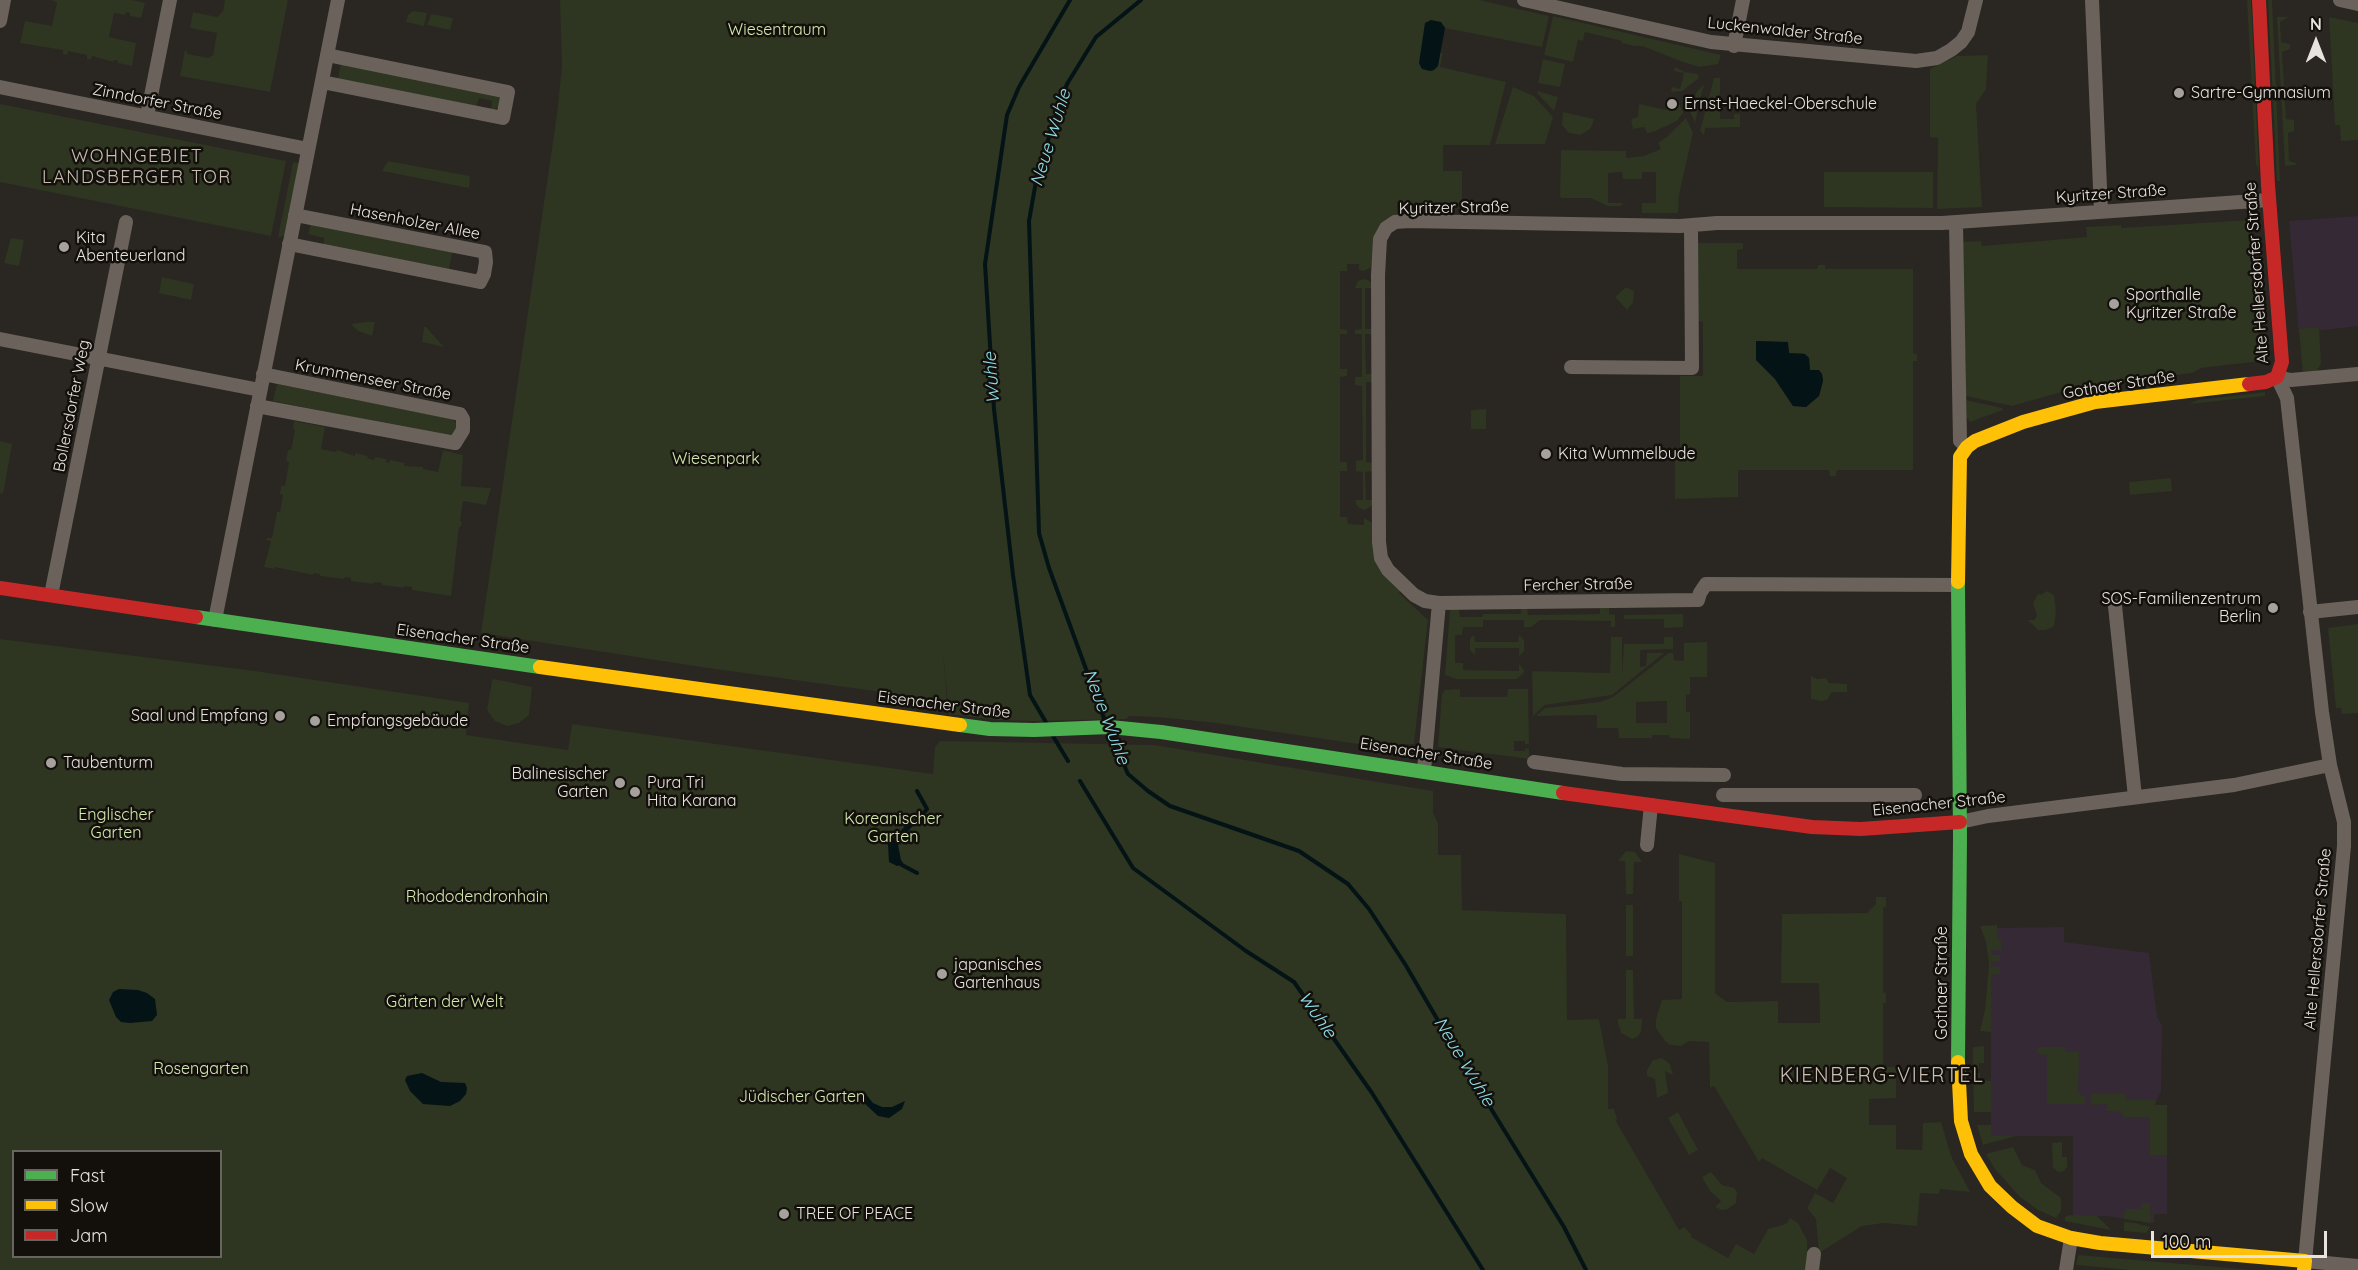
<!DOCTYPE html>
<meta charset="utf-8">
<style>
body{margin:0}
#map{position:relative;width:2358px;height:1270px;overflow:hidden;background:#2a2622;font-family:Quicksand,sans-serif}
canvas{display:block}
.legend{position:absolute;left:12px;top:1150px;width:210px;height:108px;box-sizing:border-box;background:#13100c;border:2px solid #686460;margin:0;padding:8px 10px;list-style:none;font-size:18px;color:#e8e3de}
.legend li{display:flex;align-items:center;gap:12px;height:30px}
.legend b{width:30px;border:2px solid #686460}
.north{position:absolute;left:2286px;top:12px;width:60px;height:60px;-webkit-text-stroke:4px #13100c;paint-order:stroke;rotate:0deg;font-size:16px;font-weight:700;line-height:24px;text-align:center;color:#e8e3de}
.north::after{content:'';display:block;margin:auto;width:21px;height:27px;background:#e8e3de;clip-path:polygon(50% 0,100% 100%,50% 72%,0 100%)}
.scale{position:absolute;left:2151px;top:1231px;width:176px;height:27px;box-sizing:border-box;border:3px solid #e8e3de;border-top:0;padding-left:8px;font-size:18px;line-height:21px;white-space:nowrap;color:#e8e3de;-webkit-text-stroke:4px #13100c;paint-order:stroke}
</style>
<div id="map">
<canvas width="2358" height="1270"></canvas>
<ul class="legend">
<li><b style="height:8px;background:#4caf50"></b>Fast</li>
<li><b style="height:8px;background:#ffc107"></b>Slow</li>
<li><b style="height:8px;background:#c62828"></b>Jam</li>
</ul>
<div class="north">N</div>
<div class="scale">100 m</div>
</div>
<script>
const ctx = document.querySelector('canvas').getContext('2d');
ctx.lineJoin = 'round';
function paint(path, color) {
  ctx.fillStyle = color;
  ctx.fill(path, 'evenodd');
}
function toPath(rows) {
  const path = new Path2D();
  for (const r of rows) {
    path.moveTo(r[0], r[1]);
    for (let i = 2; i < r.length; i += 2) path.lineTo(r[i], r[i + 1]);
  }
  return path;
}
function stroke(path, color, width, dash) {
  ctx.strokeStyle = color;
  ctx.lineWidth = width;
  ctx.lineCap = dash ? 'butt' : 'round';
  ctx.setLineDash(dash || []);
  ctx.stroke(path);
}
function label(font, color, halo, rows, align = 'center') {
  ctx.font = font + ' Quicksand,sans-serif';
  ctx.lineWidth = 5;
  ctx.setLineDash([]);
  ctx.textBaseline = 'middle';
  ctx.strokeStyle = halo;
  ctx.fillStyle = color;
  for (const [text, x, y, turn = 0] of rows) {
    ctx.save();
    ctx.translate(x, y);
    ctx.rotate((+turn || 0) * Math.PI / 180);
    ctx.textAlign = isNaN(turn) ? turn : align;
    if (halo) ctx.strokeText(text, 0, 0);
    ctx.fillText(text, 0, 0);
    ctx.restore();
  }
}
const commercial = toPath([
 [2358,216,2358,326,2299,333,2289,221],
 [2064,927,2064,942,2149,953,2157,1017,2162,1026,2161,1091,2154,1105,2167,1106,2167,1214,2154,1214,2154,1223,2106,1216,2073,1216,2073,1136,1991,1136,1991,928]
]);
const green = toPath([
 [51,0,132,0,145,3,141,18,130,16,130,13,126,12,125,15,114,13,109,37,136,43,132,66,118,63,118,61,114,60,113,62,92,56,91,59,87,59,87,55,68,51,67,55,63,54,63,50,20,43,25,21,52,26,57,2],
 [225,0,288,0,270,92,180,76,185,50,188,54,208,58,213,55,217,33,190,28,193,12,217,17,223,11],
 [560,0,1479,0,1549,16,1542,47,1445,28,1444,25,1438,66,1440,52,1443,53,1440,67,1506,82,1490,145,1443,145,1443,171,1462,171,1462,203,1443,204,1442,209,1411,209,1405,213,1379,227,1375,233,1371,267,1364,271,1359,270,1359,264,1347,264,1347,271,1340,271,1340,329,1347,330,1347,334,1340,334,1340,369,1347,369,1347,376,1340,377,1340,462,1347,462,1347,471,1340,471,1340,517,1347,517,1348,524,1364,525,1364,518,1373,523,1401,590,1399,593,1428,620,1414,744,1358,744,1216,723,1158,717,1129,716,1126,719,1033,721,998,720,949,714,943,651,947,701,708,668,481,633,557,114,562,66],
 [2247,0,2251,0,2259,171,2256,164],
 [2268,0,2272,0,2280,181,2277,181],
 [413,11,427,13,424,26,406,22,408,15],
 [431,14,453,18,450,30,427,25],
 [1553,16,1721,55,1718,64,1700,67,1683,62,1642,46,1634,46,1622,43,1622,41,1585,32,1583,41,1578,40,1573,62,1544,55],
 [2277,17,2289,17,2280,22,2281,42,2290,44,2290,49,2282,52,2286,119,2294,120,2294,131,2288,133,2289,161,2296,163,2296,165,2285,166],
 [2329,17,2358,23,2358,140,2341,141,2340,125,2335,125],
 [1988,55,1986,89,1976,104,1982,207,1937,209,1938,138,1930,137,1930,69,1957,56],
 [1543,59,1565,64,1560,87,1538,83],
 [341,62,499,95,501,99,500,107,491,110,492,101,479,98,476,107,338,79],
 [1675,67,1685,72,1698,74,1699,78,1682,91,1671,92,1672,87,1680,89,1684,73,1674,71],
 [1714,78,1720,78,1720,119,1734,119,1734,114,1740,114,1740,127,1705,128,1704,135,1700,131],
 [1705,84,1702,91,1695,123,1690,111,1697,91],
 [1513,87,1534,96,1553,117,1545,144,1495,144],
 [1538,91,1558,97,1554,111,1537,93],
 [1669,98,1678,102,1683,111,1683,113,1677,121,1653,132,1647,133,1644,127,1633,129,1631,119,1638,117,1639,104,1666,110],
 [0,104,286,161,271,236,0,182],
 [1563,112,1594,119,1591,128,1581,135,1569,133,1562,125],
 [1686,118,1693,133,1679,195,1678,213,1642,213,1642,203,1656,203,1656,172,1642,172,1642,179,1623,179,1622,172,1608,173,1608,203,1623,203,1621,206,1608,206,1591,198,1561,198,1560,196,1561,150,1626,151,1626,158,1644,156,1661,149,1658,143,1668,136],
 [388,161,470,176,469,188,382,171],
 [293,162,299,163,284,236,278,237],
 [1824,172,1933,172,1933,208,1824,207],
 [2250,220,2261,361,2201,368,2192,373,2079,387,2012,406,1966,396,1966,355,1963,354,1961,242,1981,241,1982,246,2087,237,2086,227,2121,225,2121,228],
 [311,223,452,252,449,269,324,245,324,238,308,234],
 [11,238,24,240,19,266,4,263],
 [1698,243,1743,243,1743,249,1737,250,1737,269,1817,269,1818,265,1825,265,1825,269,1913,269,1913,353,1917,354,1917,361,1913,361,1913,470,1837,470,1836,476,1830,476,1829,470,1738,470,1738,497,1675,499,1675,460,1615,459,1615,450,1680,448,1680,376,1703,376,1703,322,1698,321],
 [1756,341,1787,342,1789,353,1802,353,1809,358,1810,370,1822,374,1823,381,1819,396,1806,407,1793,406,1775,379,1756,360],
 [162,277,194,284,191,300,159,293],
 [1364,279,1370,281,1372,288,1365,288,1365,329,1372,329,1373,334,1365,334,1366,374,1373,374,1373,382,1366,382,1366,462,1373,463,1373,471,1365,472,1366,500,1373,500,1373,505,1365,510,1359,508,1356,504,1356,500,1363,500,1363,472,1356,471,1356,461,1363,460,1362,386,1355,385,1355,377,1362,377,1362,334,1355,334,1355,330,1362,329,1362,288,1355,288,1358,281],
 [1626,287,1634,291,1633,303,1627,310,1615,297],
 [365,322,375,322,372,336,358,331,351,324],
 [424,327,426,327,444,347,422,342],
 [2319,327,2321,364,2316,372,2303,375,2299,329],
 [277,384,452,419,457,424,457,430,454,435,446,436,273,401],
 [2265,392,2265,396,2189,404,2198,400],
 [1966,400,2002,408,2003,410,1970,422,1967,418],
 [1486,409,1486,429,1471,429,1471,410],
 [294,421,325,427,321,449,336,452,337,450,355,456,355,453,368,456,367,458,374,460,375,457,386,459,386,462,389,463,390,460,405,463,404,466,423,467,423,469,438,472,443,450,463,455,461,486,491,488,486,505,463,501,460,521,462,522,461,527,459,527,451,596,412,590,412,587,404,586,404,588,382,585,382,583,374,582,373,584,351,581,351,578,345,577,344,579,320,576,320,574,314,573,313,575,275,567,274,569,264,567,271,541,266,540,267,538,272,538,277,512,280,512,283,495,280,494,281,486,285,486,289,462,286,461,288,450,291,450,295,430,293,429],
 [0,441,12,444,3,494,0,493],
 [2171,478,2172,491,2130,495,2129,482],
 [2040,590,2038,593,2041,595,2047,591,2054,595,2056,612,2054,626,2046,630,2038,630,2028,620,2034,620,2037,616,2033,603],
 [1521,607,1527,607,1528,615,1600,614,1600,607,1609,607,1609,614,1615,615,1615,627,1611,627,1611,621,1540,620,1531,627,1524,627,1524,620,1483,620,1483,627,1463,627,1462,635,1455,635,1455,663,1463,663,1463,670,1519,671,1519,664,1524,670,1523,674,1516,679,1456,679,1445,675,1450,609,1459,608,1460,617,1482,617,1483,614,1521,614],
 [1683,614,1683,627,1664,628,1664,619,1624,619,1624,615],
 [2358,624,2358,713,2342,714,2341,708,2336,708,2328,628],
 [1474,635,1475,642,1518,642,1519,635,1524,640,1524,651,1519,656,1519,648,1475,648,1475,655,1470,650,1470,639],
 [1611,637,1622,637,1622,676,1624,644,1664,644,1664,637,1673,637,1673,649,1640,650,1640,667,1646,666,1647,653,1664,653,1612,695,1545,705,1533,716,1532,671,1610,673],
 [0,639,255,671,469,703,466,735,568,750,572,724,933,774,935,747,940,741,1154,745,1433,791,1433,813,1438,823,1438,855,1461,855,1462,910,1566,914,1567,1020,1599,1019,1608,1066,1608,1109,1614,1109,1617,1119,1616,1121,1679,1230,1684,1227,1692,1235,1691,1237,1728,1258,1736,1244,1754,1254,1768,1229,1786,1224,1790,1218,1798,1223,1807,1240,1807,1270,0,1270],
 [14,1152,220,1152,220,1256,14,1256],
 [1707,642,1707,677,1690,677,1690,694,1686,695,1686,712,1690,712,1690,739,1670,738,1669,735,1652,735,1652,738,1619,738,1618,728,1597,728,1597,715,1536,716,1545,708,1600,702,1613,697,1669,653,1673,653,1674,660,1684,661,1684,643],
 [1667,701,1667,723,1636,723,1636,702],
 [1811,676,1817,679,1826,678,1829,683,1847,684,1847,692,1832,692,1827,700,1821,701,1811,699],
 [494,679,532,687,529,715,519,723,507,726,495,721,487,710,492,681],
 [1460,689,1460,697,1507,697,1508,689,1528,689,1529,744,1525,744,1525,741,1514,741,1514,751,1525,751,1525,748,1529,749,1529,759,1438,747,1442,694,1445,690],
 [1626,851,1635,852,1642,862,1634,862,1633,894,1626,894,1625,861,1618,861],
 [1679,854,1715,863,1715,993,1727,1002,1778,1001,1778,1023,1820,1023,1819,983,1781,983,1782,914,1867,913,1876,904,1876,897,1886,897,1886,907,1883,908,1883,992,1886,993,1886,1003,1883,1003,1883,1067,1896,1067,1896,1098,1869,1099,1869,1125,1896,1125,1896,1149,1922,1150,1923,1123,1941,1122,1951,1156,1970,1192,1940,1189,1939,1194,1920,1193,1917,1226,1884,1223,1862,1226,1819,1253,1816,1219,1807,1208,1815,1193,1833,1203,1847,1178,1830,1168,1817,1190,1762,1158,1759,1162,1714,1086,1710,1088,1709,1042,1689,1041,1681,1046,1670,1045,1665,1041,1656,1028,1656,1019,1662,1000,1682,999,1682,901,1679,901],
 [1626,905,1633,905,1633,956,1626,956],
 [1997,925,1997,939,2001,939,2001,950,1991,950,1991,955,2000,955,2000,961,1991,961,1991,967,2000,967,2000,974,1991,975,1991,1032,1980,1031,1985,1010,1989,964,1986,942,1980,926],
 [1626,970,1633,970,1634,1019,1642,1019,1641,1032,1637,1037,1632,1039,1621,1033,1618,1023,1618,1019,1626,1019],
 [1984,1046,1984,1063,1979,1063,1979,1069,1973,1069,1973,1047],
 [2038,1047,2065,1047,2066,1052,2079,1052,2078,1092,2085,1097,2086,1104,2047,1104,2047,1055,2038,1054],
 [1662,1058,1670,1064,1673,1075,1665,1071,1668,1093,1657,1098,1655,1079,1647,1076,1647,1070,1653,1060],
 [1980,1073,1980,1080,1991,1081,1991,1112,1974,1112,1973,1073],
 [2089,1094,2125,1094,2125,1100,2156,1100,2155,1105,2167,1105,2167,1155,2150,1155,2150,1117,2123,1117,2122,1112,2107,1111,2107,1104,2091,1105,2091,1097],
 [1678,1112,1698,1150,1689,1155,1668,1118],
 [1977,1125,1991,1125,1991,1136,2016,1136,1983,1145],
 [2062,1142,2062,1157,2067,1157,2067,1167,2064,1171,2058,1172,2053,1167,2052,1143],
 [2013,1147,2022,1165,2035,1170,2041,1183,2061,1198,2061,1211,2056,1218,2038,1210,2020,1197,1995,1169,1986,1154],
 [1711,1172,1722,1185,1734,1188,1737,1192,1736,1203,1728,1209,1722,1210,1715,1207,1721,1201,1710,1191,1702,1177],
 [2141,1203,2150,1203,2151,1223,2124,1219,2125,1209,2141,1209],
 [2070,1215,2097,1216,2111,1230,2065,1221,2065,1217],
 [2124,1222,2135,1223,2150,1227,2146,1233,2124,1231],
 [2078,1255,2253,1270,2131,1270,2076,1265]
]);
const water = toPath([
 [1431,20,1441,22,1445,28,1438,66,1434,70,1430,71,1422,69,1419,63,1425,23],
 [1756,341,1788,342,1789,353,1805,354,1809,358,1810,370,1819,370,1822,374,1823,381,1819,396,1806,407,1793,406,1775,379,1756,360],
 [918,820,904,836,898,845,902,865,897,866,889,862,888,844,907,824],
 [119,989,138,990,147,993,155,999,157,1015,152,1021,130,1023,121,1022,116,1017,109,1000,113,992],
 [422,1073,441,1082,465,1083,467,1088,466,1094,460,1101,450,1106,423,1104,410,1091,405,1080,407,1076],
 [865,1093,873,1103,882,1107,892,1107,905,1101,902,1109,889,1118,878,1116,862,1101,861,1096]
]);
const stream = toPath([
 [1105,721,1049,568,1039,533,1029,221,1038,170,1067,84,1096,37,1141,0],
 [1047,724,1030,695,1013,575,994,409,985,264,1007,115,1019,87,1070,0],
 [1110,733,1128,774,1148,791,1170,806,1299,851,1348,884,1369,909,1405,964,1464,1065,1564,1227,1586,1270],
 [1053,736,1068,761],
 [1080,781,1133,868,1246,951,1294,982,1372,1093,1483,1270],
 [916,822,927,809,917,791],
 [899,861,902,865,917,873]
]);
const street = toPath([
 [1524,0,1711,42,1916,61,1937,58,1951,50,1961,42,1968,32,1976,0],
 [2092,0,2101,211],
 [2340,0,2358,4],
 [0,21,4,0],
 [1734,46,1743,0],
 [322,82,503,118,508,92,327,55],
 [0,87,308,149],
 [147,116,170,0],
 [1956,223,1960,441,1967,447],
 [289,244,480,282,484,274,486,262,485,252,295,215],
 [0,339,260,390],
 [1571,367,1692,368,1691,226],
 [2277,377,2287,398,2322,712,2330,765,2344,822,2344,846,2305,1261,2358,1266],
 [2277,377,2291,380,2358,374],
 [257,406,455,443,463,430,463,419,460,414,263,374],
 [1958,585,1706,584,1700,593,1698,600,1439,603,1425,601,1414,595,1388,570,1381,558,1379,542,1378,275,1380,239,1386,228,1395,222,1409,221,1680,226,1717,223,1942,223,2269,200],
 [51,595,126,222],
 [2115,606,2135,797],
 [2310,612,2358,607],
 [215,620,338,0],
 [1534,762,1622,774,1724,775],
 [1424,770,1439,603],
 [1723,795,1915,795],
 [1960,822,1988,816,2234,785,2330,765],
 [1647,845,1651,805],
 [1812,1270,1814,1254],
 [2066,1270,2071,1238]
]);
const fast = toPath([
 [1958,582,1960,837,1958,1062],
 [196,617,540,667],
 [960,725,990,729,1034,730,1110,727,1161,732,1563,793]
]);
const slow = toPath([
 [1958,582,1960,457,1967,447,1975,441,2023,422,2095,402,2249,384],
 [540,667,960,725],
 [1958,1062,1961,1121,1971,1154,1990,1186,2012,1207,2037,1226,2071,1238,2100,1243,2305,1261,2304,1270]
]);
const jam = toPath([
 [2249,384,2266,382,2277,377,2282,362,2268,185,2259,0],
 [0,588,196,617],
 [1563,793,1812,827,1861,829,1960,822]
]);
const markers = [
 [2179,93,6,"#a6a19c"],
 [1672,104,6,"#a6a19c"],
 [64,247,6,"#a6a19c"],
 [2114,304,6,"#a6a19c"],
 [1546,454,6,"#a6a19c"],
 [2273,608,6,"#a6a19c"],
 [280,716,6,"#a6a19c"],
 [315,721,6,"#a6a19c"],
 [51,763,6,"#a6a19c"],
 [620,783,6,"#a6a19c"],
 [635,792,6,"#a6a19c"],
 [942,974,6,"#a6a19c"],
 [784,1214,6,"#a6a19c"]
];
const parkNames = [
 ["Wiesentraum",777,30],
 ["Wiesenpark",716,459],
 ["Englischer",116,815],
 ["Garten",116,833],
 ["Koreanischer",893,819],
 ["Garten",893,837],
 ["Rhododendronhain",477,897],
 ["Gärten der Welt",445,1002],
 ["Rosengarten",201,1069],
 ["Jüdischer Garten",802,1097]
];
const streetNames = [
 ["Luckenwalder Straße",1785,31,6],
 ["Zinndorfer Straße",157,102,11],
 ["Kyritzer Straße",2111,194,-4],
 ["Kyritzer Straße",1454,208,-1],
 ["Hasenholzer Allee",415,222,11],
 ["Alte Hellersdorfer Straße",2257,273,-94],
 ["Krummenseer Straße",373,380,11],
 ["Gothaer Straße",2119,385,-9],
 ["Bollersdorfer Weg",72,406,-79],
 ["Fercher Straße",1578,585,-1],
 ["Eisenacher Straße",463,639,8],
 ["Eisenacher Straße",944,705,7],
 ["Eisenacher Straße",1426,754,9],
 ["Eisenacher Straße",1939,804,-6],
 ["Alte Hellersdorfer Straße",2318,939,-85],
 ["Gothaer Straße",1942,983,-90]
];
const poiNames = [
 ["Sartre-Gymnasium",2191,93],
 ["Ernst-Haeckel-Oberschule",1684,104],
 ["Kita",76,238],
 ["Abenteuerland",76,256],
 ["Sporthalle",2126,295],
 ["Kyritzer Straße",2126,313],
 ["Kita Wummelbude",1558,454],
 ["SOS-Familienzentrum",2261,599,"right"],
 ["Berlin",2261,617,"right"],
 ["Saal und Empfang",268,716,"right"],
 ["Empfangsgebäude",327,721],
 ["Taubenturm",63,763],
 ["Balinesischer",608,774,"right"],
 ["Garten",608,792,"right"],
 ["Pura Tri",647,783],
 ["Hita Karana",647,801],
 ["japanisches",954,965],
 ["Gartenhaus",954,983],
 ["TREE OF PEACE",796,1214]
];
const waterNames = [
 ["Neue Wuhle",1051,138,-73],
 ["Wuhle",992,378,-94],
 ["Neue Wuhle",1106,717,69],
 ["Wuhle",1317,1015,55],
 ["Neue Wuhle",1464,1062,59]
];
const neighbourhoodNames = [
 ["WOHNGEBIET",137,157],
 ["LANDSBERGER TOR",137,178]
];
const quarterNames = [
 ["KIENBERG-VIERTEL",1882,1076]
];
paint(commercial, '#352935');
paint(green, '#2e3521');
paint(water, '#041315');
stroke(stream, '#041315', 4);
stroke(street, '#6c625c', 14);
stroke(fast, '#4caf50', 14);
stroke(slow, '#ffc107', 14);
stroke(jam, '#c62828', 14);
for (const [x, y, r, color] of markers) {
  const dot = new Path2D();
  dot.arc(x, y, r, 0, 2 * Math.PI);
  ctx.fillStyle = color;
  ctx.fill(dot);
  stroke(dot, '#13100c', 2);
}
label('16px', '#d4eab0', '#13100c', parkNames);
label('16px', '#e8e3de', '#13100c', streetNames);
label('16px', '#e8e3de', '#13100c', poiNames, 'left');
label('italic 18px', '#8edde8', '#13100c', waterNames);
ctx.letterSpacing = '1.5px';
label('18px', '#c7bdb3', '#13100c', neighbourhoodNames);
ctx.letterSpacing = '0px';
ctx.letterSpacing = '1.5px';
label('20px', '#c7bdb3', '#13100c', quarterNames);
ctx.letterSpacing = '0px';
</script>
